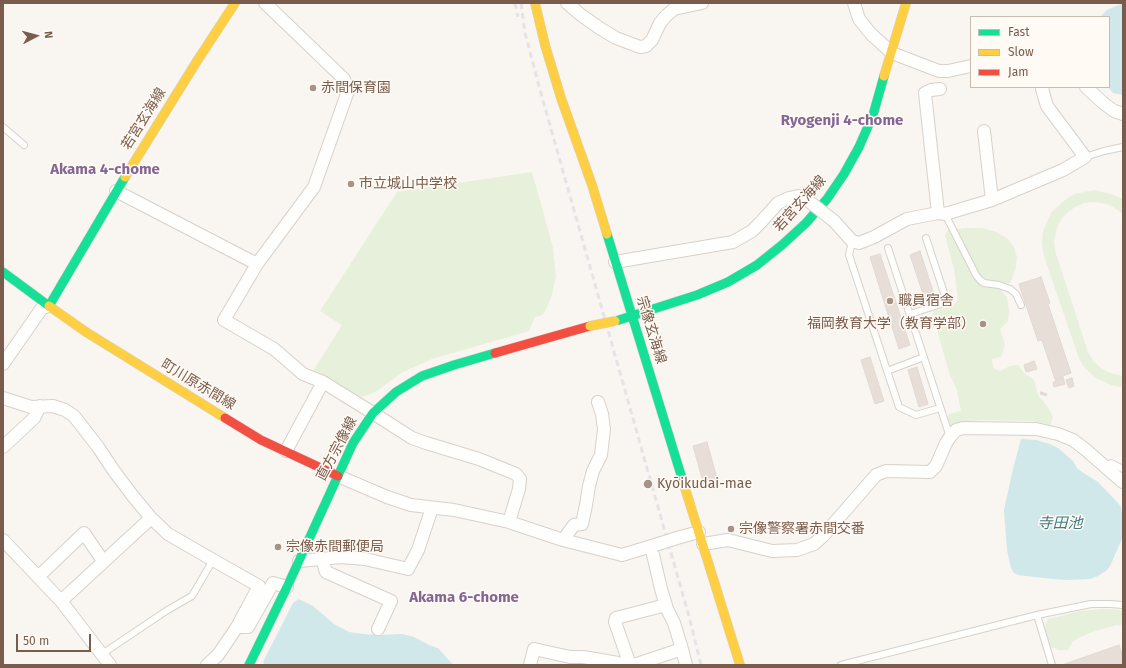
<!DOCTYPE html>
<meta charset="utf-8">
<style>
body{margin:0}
#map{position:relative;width:1126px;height:668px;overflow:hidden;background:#f9f5f0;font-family:"Fira Sans",sans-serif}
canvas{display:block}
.frame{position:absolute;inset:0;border:4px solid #7a5c4d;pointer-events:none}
.legend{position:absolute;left:970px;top:16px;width:140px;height:72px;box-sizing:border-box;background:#fffaf3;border:1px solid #cabbb1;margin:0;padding:5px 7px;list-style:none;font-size:12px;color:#7a5c4d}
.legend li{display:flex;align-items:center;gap:8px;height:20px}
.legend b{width:20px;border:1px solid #cabbb1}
.north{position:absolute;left:16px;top:16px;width:40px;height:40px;-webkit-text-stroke:3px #fffaf3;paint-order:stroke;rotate:84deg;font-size:11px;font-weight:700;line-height:16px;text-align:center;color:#7a5c4d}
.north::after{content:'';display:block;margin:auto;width:14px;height:18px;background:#7a5c4d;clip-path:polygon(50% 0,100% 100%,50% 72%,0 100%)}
.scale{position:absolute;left:16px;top:634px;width:75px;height:18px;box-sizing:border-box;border:2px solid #7a5c4d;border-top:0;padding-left:5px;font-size:12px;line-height:14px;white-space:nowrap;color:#7a5c4d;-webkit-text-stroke:3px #fffaf3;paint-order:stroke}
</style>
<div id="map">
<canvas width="1126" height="668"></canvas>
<div class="frame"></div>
<ul class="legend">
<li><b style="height:5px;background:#16e098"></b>Fast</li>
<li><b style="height:5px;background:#ffcf43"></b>Slow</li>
<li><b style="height:5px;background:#f24e42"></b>Jam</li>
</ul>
<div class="north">N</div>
<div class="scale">50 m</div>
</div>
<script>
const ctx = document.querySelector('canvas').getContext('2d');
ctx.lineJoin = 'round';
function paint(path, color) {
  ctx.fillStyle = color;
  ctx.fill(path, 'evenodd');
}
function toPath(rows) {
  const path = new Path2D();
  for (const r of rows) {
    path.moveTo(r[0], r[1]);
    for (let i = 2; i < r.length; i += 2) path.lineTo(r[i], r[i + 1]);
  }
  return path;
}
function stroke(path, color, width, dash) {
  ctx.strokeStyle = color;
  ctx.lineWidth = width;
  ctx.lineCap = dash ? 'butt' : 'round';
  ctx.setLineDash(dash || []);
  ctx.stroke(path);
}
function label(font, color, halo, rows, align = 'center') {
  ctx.font = font + ' "Fira Sans","Noto Sans JP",sans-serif';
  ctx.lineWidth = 3;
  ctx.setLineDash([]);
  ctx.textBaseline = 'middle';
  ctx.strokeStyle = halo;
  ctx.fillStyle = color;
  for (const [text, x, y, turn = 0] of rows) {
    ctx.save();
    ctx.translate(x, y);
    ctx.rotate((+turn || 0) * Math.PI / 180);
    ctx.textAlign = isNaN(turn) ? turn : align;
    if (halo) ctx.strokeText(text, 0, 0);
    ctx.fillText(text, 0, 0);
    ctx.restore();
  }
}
const green = toPath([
 [532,172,553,248,556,277,551,298,543,315,535,317,529,331,432,359,403,372,375,392,362,397,312,373,342,325,320,311,397,192],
 [1095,190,1114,195,1123,199,1123,214,1110,205,1102,203,1093,202,1084,203,1075,207,1068,212,1062,218,1058,225,1056,231,1054,242,1056,254,1088,352,1093,361,1101,368,1110,373,1123,376,1123,387,1111,385,1096,378,1083,366,1079,358,1044,256,1042,243,1043,232,1047,222,1051,213,1058,206,1065,200,1074,194,1084,192],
 [965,228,982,228,996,232,1007,238,1014,247,1017,257,1016,267,1010,283,1003,284,1002,292,1007,297,1009,310,1008,321,1000,329,1002,335,1005,345,1001,357,992,359,993,368,1000,371,1010,366,1018,365,1024,373,1034,380,1038,395,1047,406,1053,417,1050,425,1032,421,980,420,962,422,949,426,948,419,949,414,961,411,957,390,950,375,934,320,933,311,953,306,958,299,954,269,945,235,948,230],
 [1103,609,1123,610,1123,626,1117,625,1089,633,1073,641,1068,650,1059,650,1051,647,1046,633,1045,625,1048,619,1081,611]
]);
const water = toPath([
 [1123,3,1123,95,1113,93,1108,87,1109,87,1109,17,1100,17,1107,10],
 [1021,439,1036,440,1050,444,1058,448,1073,461,1077,468,1082,472,1098,482,1118,503,1121,507,1123,522,1122,539,1110,566,1107,570,1098,576,1090,579,1067,580,1052,579,1018,575,1014,573,1011,568,1007,550,1004,510,1013,469],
 [299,599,313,606,334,624,349,632,364,634,377,635,402,634,414,637,429,645,438,648,453,665,265,665,263,662,293,603]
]);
const building = toPath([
 [920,251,935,297,925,300,910,255,920,251],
 [880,254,910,345,899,349,870,257,880,254],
 [1041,277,1050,303,1048,304,1071,373,1055,379,1042,340,1038,341,1019,284,1041,277],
 [870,357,884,401,875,404,861,360,870,357],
 [1034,361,1037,369,1026,372,1024,365,1034,361],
 [917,367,928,404,919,407,908,370,917,367],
 [1063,377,1065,384,1054,387,1053,382,1056,382,1055,380,1063,377],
 [1072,378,1074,386,1069,388,1066,380,1072,378],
 [1041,392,1047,394,1046,396,1040,394,1041,392],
 [707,442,718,482,704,485,693,446,707,442],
 [1119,645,1123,656,1123,665,1062,665,1119,645]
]);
const lane = toPath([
 [3,127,24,145],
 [1085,157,1104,151,1123,147],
 [945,214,976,275,980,280,984,283,999,285,1010,289,1016,294,1021,305],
 [852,241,849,255,899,407,916,415,940,408],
 [888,248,950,437],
 [910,314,947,302,926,238],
 [887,371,924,357],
 [1105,467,1111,463,1123,469],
 [1037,615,1052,665],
 [102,654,166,611,192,596,213,560],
 [841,665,1037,615,1091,604,1110,604,1123,605]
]);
const street = toPath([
 [265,3,344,79,348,91,314,187,257,264,224,320,274,349,303,374,323,382,373,413,412,438,426,443,479,459,516,474,520,479,519,489,509,522],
 [567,3,581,15,601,29,616,38,640,47,646,46,652,40,660,23,667,15,674,9,702,3],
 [854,3,859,19,871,34,892,53,939,71,948,71,971,66],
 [1086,87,1102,102,1114,111,1123,114],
 [984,131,992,200],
 [116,191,257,264],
 [938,213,925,93,931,90,940,89],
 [834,221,852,241,859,243,874,237,907,219,938,213,945,214,992,200,1063,170,1085,157,1047,106,1042,89,1043,87],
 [615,262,733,242,752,231,761,222,778,203,789,198,798,196,806,199],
 [3,364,42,308,49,306],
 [3,398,31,407,53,406,65,410,74,416,98,447,114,471,132,495,151,518,168,534,213,560,259,586,237,627,218,655,207,665],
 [3,447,34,418,40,406],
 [286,451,323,382],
 [338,476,387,497,411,505,454,510,509,522,563,540,622,555,655,545],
 [677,538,699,532],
 [3,540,61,601,110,665],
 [563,540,574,525,582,524,586,505,589,486,593,471,601,455,604,429,602,414,598,402],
 [703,544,728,540,772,551,797,550,814,544,823,536,876,475,886,471,930,472,936,466,946,443,950,437,956,430,963,428,1036,429,1058,434,1073,440,1086,450,1118,478,1123,482],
 [651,546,661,589,667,609,674,623,682,649,686,665],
 [322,559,326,572,391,601,378,629],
 [299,561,341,557,365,559,408,569,418,550,432,508],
 [38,577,84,533,103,561],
 [61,601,151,518],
 [237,627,248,627,273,583,287,587],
 [530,665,534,649,570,657,583,657,618,663,621,665],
 [630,665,615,622,616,618,666,605],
 [634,665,682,649]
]);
const fast = toPath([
 [607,234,685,488],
 [3,272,49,306,125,177],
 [619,320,697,295,728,282,757,265,782,245,806,223,827,199,844,174,859,147,873,115,884,76],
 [249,665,287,587,353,443,373,413,396,392,422,376,454,365,495,353]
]);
const slow = toPath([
 [535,3,545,45,561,98,592,185,607,234],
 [884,76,906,3],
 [125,177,197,61,235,3],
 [49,306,86,332,225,418],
 [685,488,740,665]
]);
const jam = toPath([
 [495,353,590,326],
 [225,418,261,440,338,476]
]);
const rail = toPath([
 [515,3,518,17],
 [521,3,525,33,540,90,690,620,701,665]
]);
const streetBridge = toPath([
 [806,199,834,221],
 [655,545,677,538]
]);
const slowBridge = toPath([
 [590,326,615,321]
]);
const markers = [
 [313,88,4,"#a69286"],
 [351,184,4,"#a69286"],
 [890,301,4,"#a69286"],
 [983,324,4,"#a69286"],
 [648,484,5,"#a69286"],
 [731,529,4,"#a69286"],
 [278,547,4,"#a69286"]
];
const poiNames = [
 ["赤間保育園",321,88],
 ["市立城山中学校",359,184],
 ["職員宿舎",898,301],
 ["福岡教育大学（教育学部）",975,324,"right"],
 ["Kyōikudai-mae",657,484],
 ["宗像警察署赤間交番",739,529],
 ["宗像赤間郵便局",286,547]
];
const streetNames = [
 ["若宮玄海線",144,119,-58],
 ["若宮玄海線",800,204,-48],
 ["宗像玄海線",651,330,73],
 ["町川原赤間線",198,385,31],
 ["直方宗像線",337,449,-62]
];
const neighbourhoodNames = [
 ["Ryogenji 4-chome",842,121],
 ["Akama 4-chome",105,170],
 ["Akama 6-chome",464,598]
];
const waterNames = [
 ["寺田池",1060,524]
];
paint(green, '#e7f0db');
paint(water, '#d0e8ea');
paint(building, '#e6ded7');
stroke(building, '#e2d8d2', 1);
stroke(lane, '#d7d1cb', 8);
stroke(street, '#d7d1cb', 14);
stroke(fast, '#d9d2cb', 10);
stroke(slow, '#d9d2cb', 10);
stroke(jam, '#d9d2cb', 10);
stroke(lane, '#fefefd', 6);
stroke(street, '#fefefd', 12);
stroke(fast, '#16e098', 9);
stroke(slow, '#ffcf43', 9);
stroke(jam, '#f24e42', 9);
stroke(rail, '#e6e3e7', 3, [6, 4]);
stroke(streetBridge, '#d7d1cb', 14, []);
stroke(slowBridge, '#dad1cc', 10, []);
stroke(streetBridge, '#fefefd', 12);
stroke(slowBridge, '#ffcf43', 9);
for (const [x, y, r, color] of markers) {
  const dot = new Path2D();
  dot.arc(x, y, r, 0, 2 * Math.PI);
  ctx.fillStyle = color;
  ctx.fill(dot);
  stroke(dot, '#fffaf3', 1.5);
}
label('14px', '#7a5c4d', '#fffaf3', poiNames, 'left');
label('14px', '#7a5c4d', '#fffaf3', streetNames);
label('bold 15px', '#846695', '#fffaf3', neighbourhoodNames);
label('italic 15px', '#437c86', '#fffaf3', waterNames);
</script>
